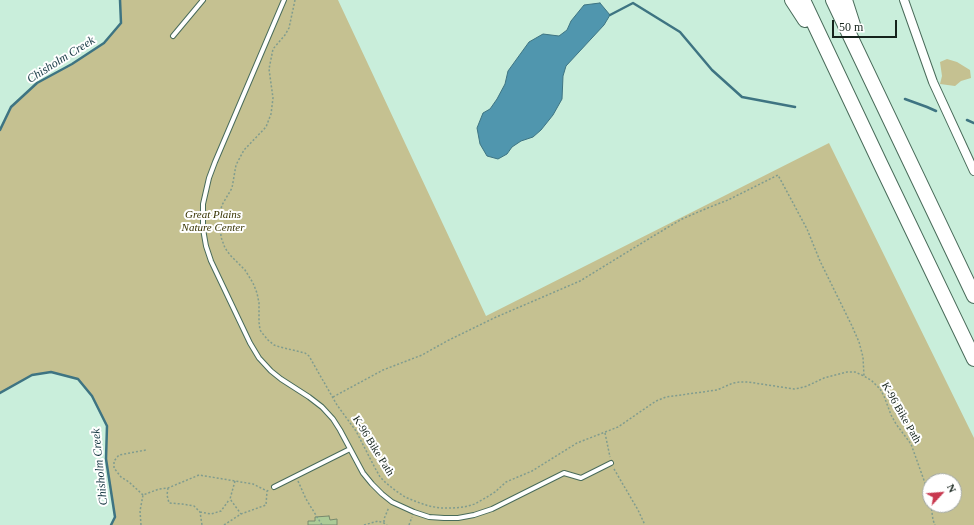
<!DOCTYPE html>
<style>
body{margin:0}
#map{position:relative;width:974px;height:525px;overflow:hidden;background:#c9eedb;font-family:Georgia,serif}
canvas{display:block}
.north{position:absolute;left:922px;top:473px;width:40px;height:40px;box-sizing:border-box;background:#fff;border:1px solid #a1a7a4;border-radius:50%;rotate:64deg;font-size:11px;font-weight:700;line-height:16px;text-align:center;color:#15231c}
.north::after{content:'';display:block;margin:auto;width:14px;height:18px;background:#c8384f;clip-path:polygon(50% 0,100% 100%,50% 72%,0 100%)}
.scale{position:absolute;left:832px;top:20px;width:65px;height:18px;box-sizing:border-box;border:2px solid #15231c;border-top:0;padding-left:5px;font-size:12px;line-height:14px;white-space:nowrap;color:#15231c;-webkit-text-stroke:3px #fff;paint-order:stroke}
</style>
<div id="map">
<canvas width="974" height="525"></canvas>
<div class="north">N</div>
<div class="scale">50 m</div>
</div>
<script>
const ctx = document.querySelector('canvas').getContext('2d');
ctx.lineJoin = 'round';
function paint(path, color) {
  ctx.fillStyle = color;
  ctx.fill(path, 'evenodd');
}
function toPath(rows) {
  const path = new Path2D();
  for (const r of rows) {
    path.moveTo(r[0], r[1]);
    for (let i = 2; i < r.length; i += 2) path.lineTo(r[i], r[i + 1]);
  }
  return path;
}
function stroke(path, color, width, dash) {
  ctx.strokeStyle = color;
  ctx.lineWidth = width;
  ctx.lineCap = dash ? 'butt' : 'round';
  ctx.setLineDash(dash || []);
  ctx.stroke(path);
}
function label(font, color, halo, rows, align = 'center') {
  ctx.font = font + ' Georgia,serif';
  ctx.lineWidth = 4;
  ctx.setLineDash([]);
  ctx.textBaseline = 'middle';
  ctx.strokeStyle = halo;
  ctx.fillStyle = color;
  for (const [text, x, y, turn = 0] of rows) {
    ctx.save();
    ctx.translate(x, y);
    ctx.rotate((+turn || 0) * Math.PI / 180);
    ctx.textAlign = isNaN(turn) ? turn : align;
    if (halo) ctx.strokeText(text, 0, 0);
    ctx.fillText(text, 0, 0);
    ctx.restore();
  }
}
const green = toPath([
 [120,0,338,0,486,316,829,143,974,438,974,525,111,525,115,517,106,459,107,426,92,396,78,379,51,372,32,375,0,393,0,130,11,107,37,83,72,64,104,43,121,23],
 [930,481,954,481,954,505,930,505],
 [947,59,957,62,970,70,971,78,961,81,955,86,940,84,942,76,940,62]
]);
const water = toPath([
 [600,3,610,15,604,25,566,66,563,76,562,99,553,115,541,130,533,137,521,141,512,147,507,154,498,159,487,156,480,144,477,128,483,113,490,109,497,99,505,84,508,71,529,42,543,34,559,36,567,30,571,21,584,5,600,3]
]);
const stream = toPath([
 [610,15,633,3,680,32,712,70,742,97,795,107],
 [905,99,927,107,936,111],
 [967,120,974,123],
 [0,130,11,107,37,83,72,64,104,43,121,23,120,0],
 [0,393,32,375,51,372,78,379,92,396,107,426,106,459,115,517,111,525]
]);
const building = toPath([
 [329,516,330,520,337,519,337,525,308,525,308,521,315,521,315,517,329,516]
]);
const path = toPath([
 [295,0,289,28,285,35,273,49,269,69,273,98,271,114,266,127,244,150,236,165,232,188,222,205,220,213,221,237,225,248,230,255,245,270,253,283,257,293,259,303,259,322,260,330,263,334,268,340,274,345,280,347,305,353,309,356,337,405,356,431,375,468,380,477,386,483,396,491,405,497,417,502,429,506,440,508,453,508,464,507,475,504,487,497,495,492,506,482,532,471,577,443,618,427,656,401,666,397,717,390,733,383,740,382,748,382,794,389,800,388,807,386,824,378,847,372,855,372,864,376,872,381,880,389,884,396,891,415,896,424,911,444,930,497],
 [333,397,383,370,422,355,447,341,494,318,580,281,655,235,682,219,710,207,728,200,778,175,807,229,820,261,852,326,859,342,863,357,864,376],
 [605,433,610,457],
 [614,469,638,510,645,525],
 [235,481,230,499,241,514],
 [298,481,306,499,322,525],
 [168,488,167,495,169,503,182,504,194,506,200,512,202,525],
 [143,495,129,482,121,477,114,468,114,461,119,455,146,450],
 [931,505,933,520,935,525],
 [200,512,211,514,221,511,229,500],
 [384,522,384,519,389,507],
 [141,525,140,511,143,495,159,489,168,488,199,475,253,484,267,491,269,490],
 [224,525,241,514,266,505,267,491],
 [364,525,378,521,384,523,387,525],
 [409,525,412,517]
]);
const lane = toPath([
 [284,0,215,162,209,178,203,204,203,229,206,246,211,261,250,343,259,358,271,371,281,379,309,397,322,407,333,419,340,430,363,473,372,484,382,494,392,502,414,512,429,517,444,518,458,518,474,515,492,509,564,473,581,478,611,463],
 [173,36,203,0],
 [274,487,350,449]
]);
const street = toPath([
 [904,0,933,82,974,171]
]);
const highway = toPath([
 [792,0,805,20],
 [803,0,880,163,974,359],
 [833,0,974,296],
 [845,0,853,25]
]);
const parkNames = [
 ["Great Plains",213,215],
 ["Nature Center",213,228]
];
const streetNames = [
 ["K-96 Bike Path",901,413,60],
 ["K-96 Bike Path",373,446,58]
];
const waterNames = [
 ["Chisholm Creek",61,60,-32],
 ["Chisholm Creek",100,467,-96]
];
paint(green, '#c5c191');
paint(water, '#5096ae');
stroke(water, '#3e7482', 1);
stroke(stream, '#3e7482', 2.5);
paint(building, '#abcb97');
stroke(building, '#788a6d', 1);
stroke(lane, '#496b5a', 6);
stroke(street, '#496b5a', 10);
stroke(highway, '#496b5a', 16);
stroke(path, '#809c8e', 1.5, [2, 2]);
stroke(lane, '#fff', 4);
stroke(street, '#fff', 8);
stroke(highway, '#fff', 14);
label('italic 11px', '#383402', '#fff', parkNames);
label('11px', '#15231c', '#fff', streetNames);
label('italic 12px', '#133540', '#fff', waterNames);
</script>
